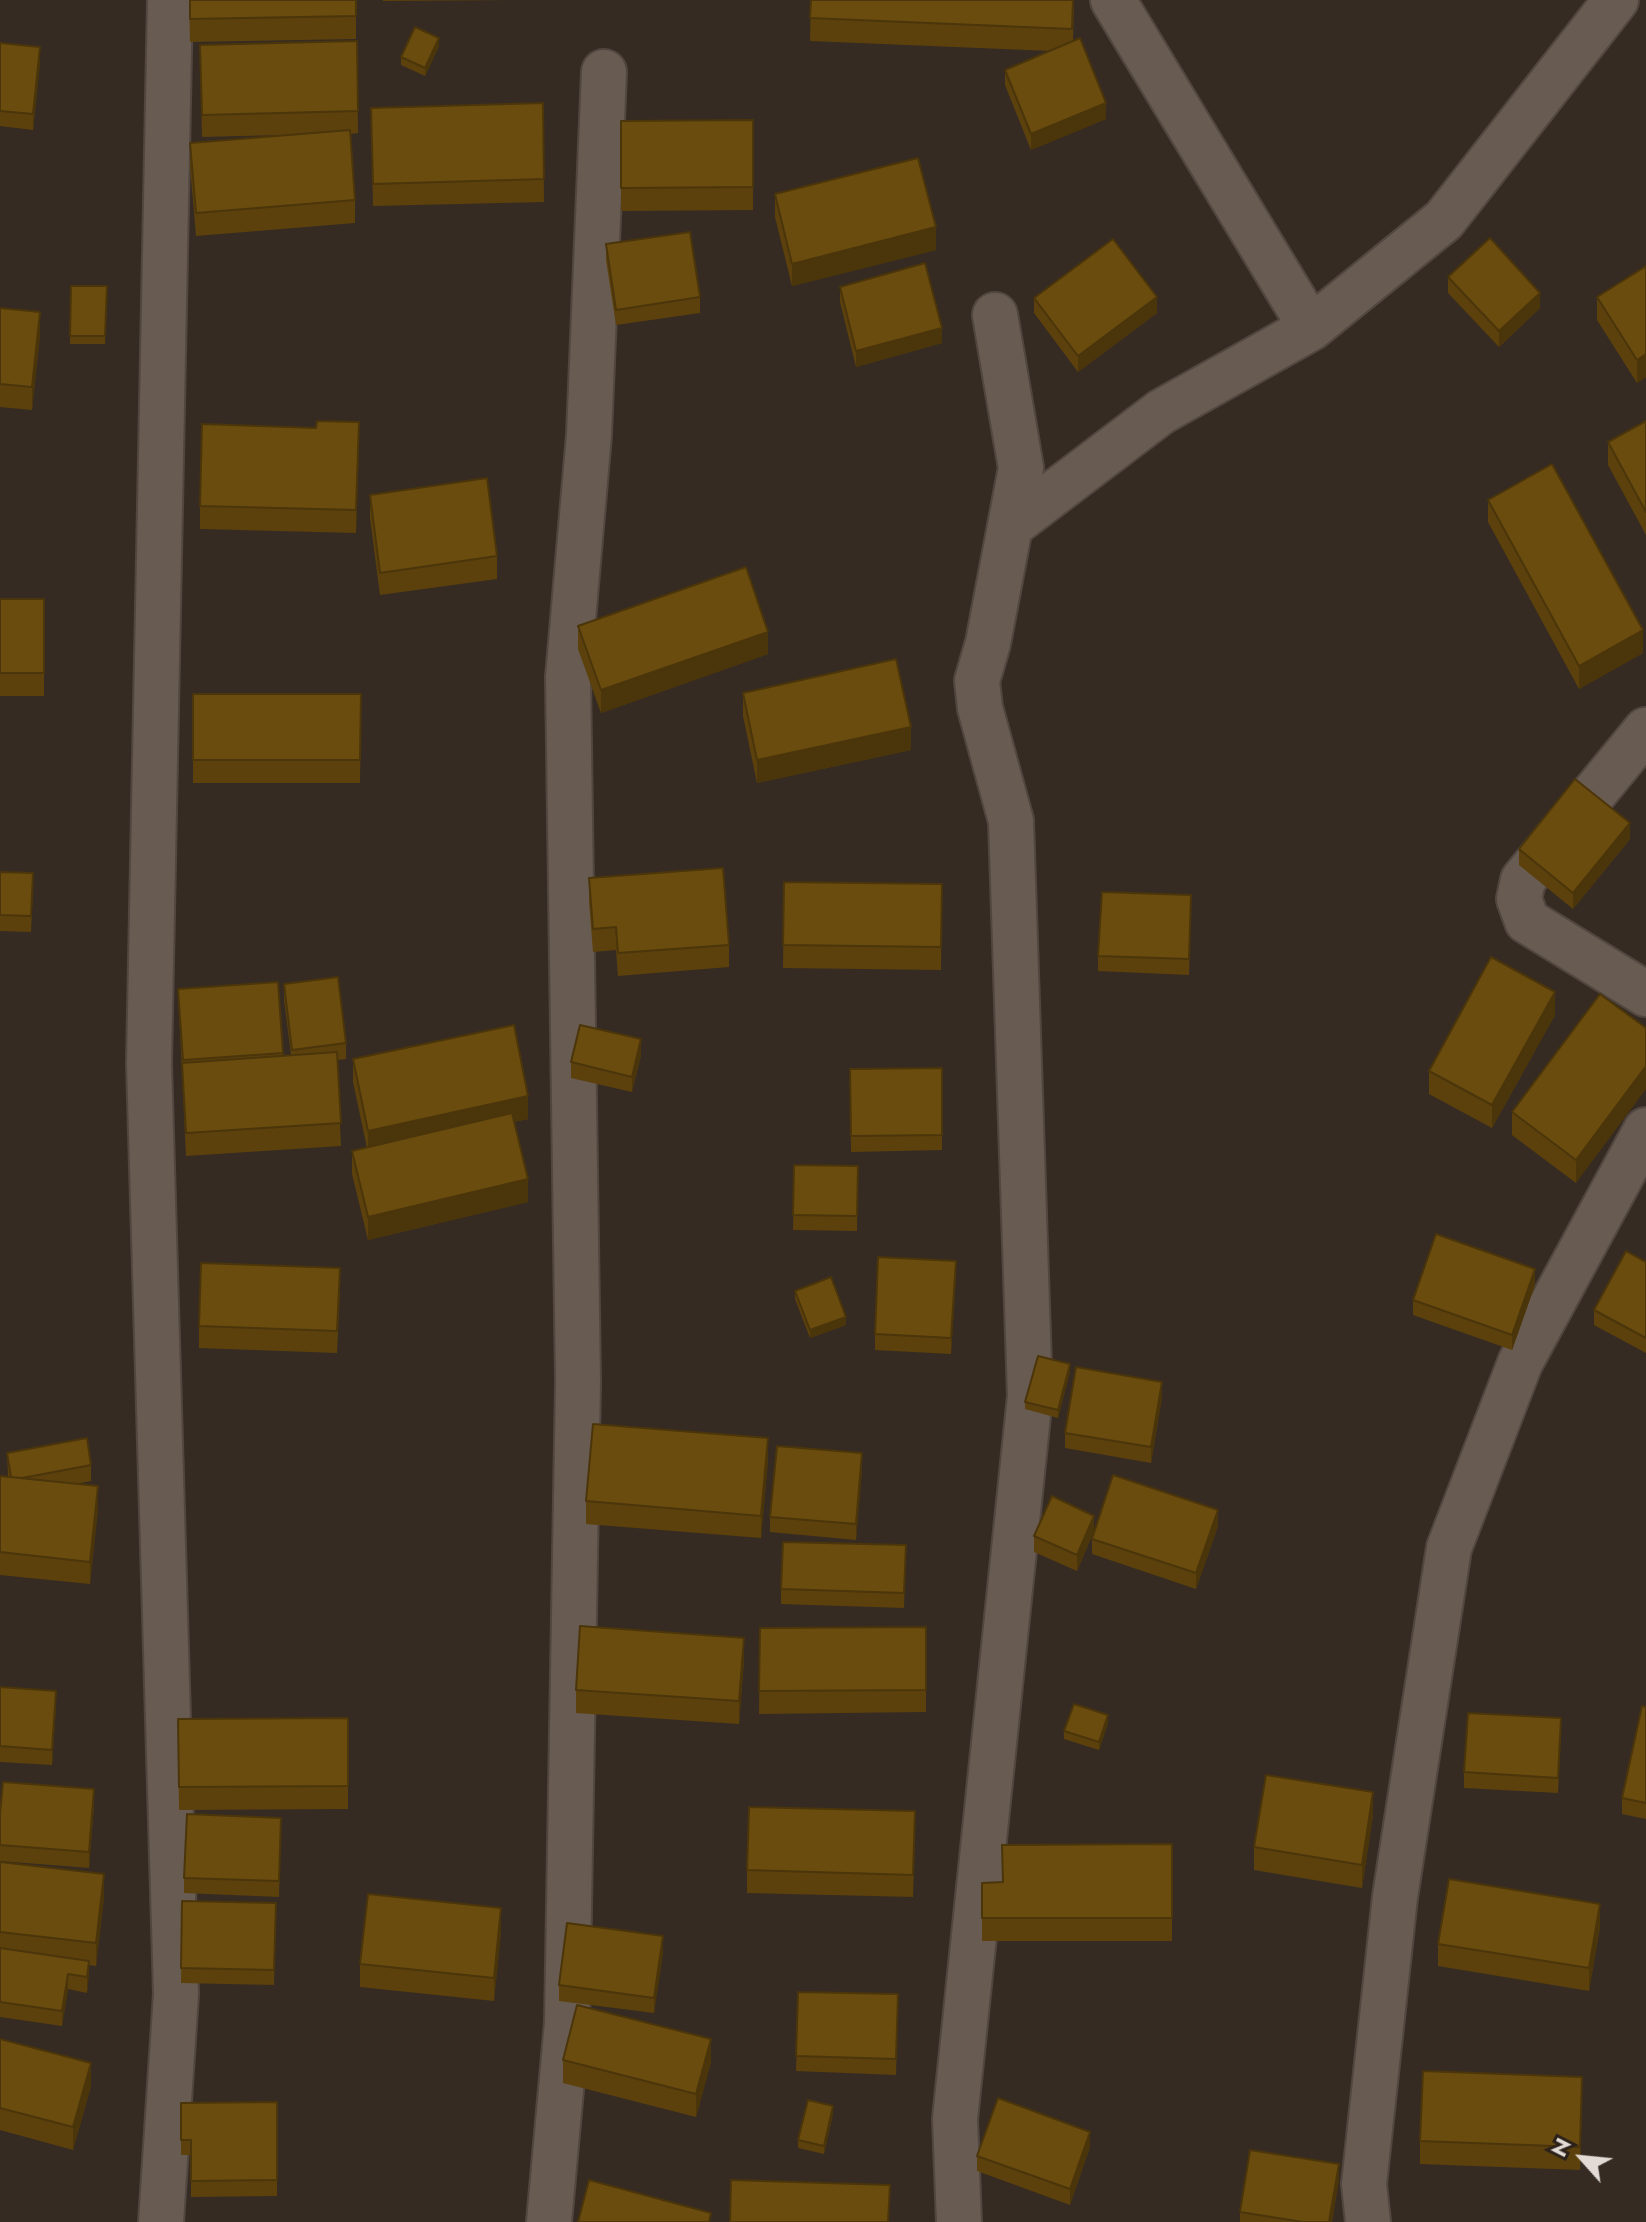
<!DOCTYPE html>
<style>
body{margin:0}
#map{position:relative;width:1646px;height:2222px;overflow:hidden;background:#362b22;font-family:Jost,sans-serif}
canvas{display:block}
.north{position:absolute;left:1542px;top:2118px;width:80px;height:80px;-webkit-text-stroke:6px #2c2119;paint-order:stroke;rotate:297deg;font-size:22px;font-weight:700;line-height:32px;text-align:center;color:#e2dad5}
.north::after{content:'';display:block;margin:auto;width:28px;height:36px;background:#e2dad5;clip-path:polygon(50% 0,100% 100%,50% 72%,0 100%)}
</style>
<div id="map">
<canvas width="1646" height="2222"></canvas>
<div class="north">N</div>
</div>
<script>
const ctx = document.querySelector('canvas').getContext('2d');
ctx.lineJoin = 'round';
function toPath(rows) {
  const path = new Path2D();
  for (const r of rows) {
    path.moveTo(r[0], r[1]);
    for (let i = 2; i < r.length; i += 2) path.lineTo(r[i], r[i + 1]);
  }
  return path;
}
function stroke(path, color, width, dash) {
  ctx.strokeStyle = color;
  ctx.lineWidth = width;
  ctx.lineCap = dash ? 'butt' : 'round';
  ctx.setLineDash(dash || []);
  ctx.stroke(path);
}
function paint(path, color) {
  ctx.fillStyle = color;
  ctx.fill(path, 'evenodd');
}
const minor = toPath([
 [1113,0,1311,328],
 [1012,525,1161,412,1311,328,1444,220,1616,0],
 [1646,730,1523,880,1519,899,1527,921,1646,994],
 [161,2222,176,1994,149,1063,170,0],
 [549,2222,567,2023,578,1382,568,677,589,435,604,72],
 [959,2222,955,2119,1030,1396,1011,821,980,708,977,681,988,643,1021,468,995,315],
 [1368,2222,1364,2184,1395,1897,1449,1548,1520,1363,1646,1130]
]);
const wall = toPath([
 [189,0,356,16,356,39,190,42],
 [383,0,515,0,383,1],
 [811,0,1074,0,1073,42,1106,119,1031,150,1005,85,1005,70,1051,51,810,41],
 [357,41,358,133,350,134,355,200,355,223,196,236,190,166,190,143,282,135,202,137,200,45],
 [0,43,40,63,33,130,0,126],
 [439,46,425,76,401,65,401,57],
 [543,103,544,202,373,206,371,108],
 [753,120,753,210,621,211,621,121],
 [775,194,936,250,792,286,775,217],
 [606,244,700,297,700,313,616,325,606,260],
 [1646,266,1646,377,1637,383,1597,320,1597,297],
 [1448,277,1540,308,1499,347,1448,293],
 [71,286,107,286,105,344,70,344],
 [840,287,942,343,856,367,840,302],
 [1034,298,1157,313,1078,372,1034,313],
 [0,308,40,335,32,410,0,407],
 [1646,421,1646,535,1608,465,1608,442],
 [316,428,359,445,356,533,200,529,200,506],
 [370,495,497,556,497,579,380,595,370,518],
 [1488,500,1643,653,1579,689,1488,522],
 [0,599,44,599,44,696,0,696],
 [578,626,768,654,601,713,578,649],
 [743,693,911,750,757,783,743,716],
 [193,694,361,694,360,783,193,783],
 [1630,839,1573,909,1519,865,1519,849],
 [0,872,33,889,31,932,0,931],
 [589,878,729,945,729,967,618,976,616,950,593,952,589,901],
 [784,882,942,884,941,970,783,968],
 [1191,911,1189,975,1098,971,1098,956],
 [278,982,283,1056,291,1055,284,1000,284,984,346,1043,346,1059,337,1060,341,1146,186,1156,178,989],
 [1555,1015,1492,1128,1429,1094,1429,1071],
 [1646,1028,1576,1183,1512,1135,1512,1112],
 [641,1055,632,1092,571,1078,571,1062],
 [353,1059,528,1119,514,1122,528,1202,368,1240,352,1174,352,1151,367,1148,353,1082],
 [942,1068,942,1150,851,1152,850,1069],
 [794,1165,858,1166,857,1231,793,1230],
 [1646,1262,1646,1353,1594,1325,1594,1310],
 [956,1276,951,1354,875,1350,875,1334],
 [1535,1285,1512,1350,1413,1315,1413,1300],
 [340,1291,337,1353,199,1348,199,1326],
 [795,1291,846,1325,810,1338,795,1299],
 [1070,1372,1058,1418,1025,1409,1025,1402],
 [1162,1397,1151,1463,1065,1448,1065,1433],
 [7,1453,91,1465,91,1481,76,1484,98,1509,90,1584,0,1575,0,1476,8,1476],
 [768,1461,761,1538,586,1524,586,1501],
 [862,1469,856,1540,770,1532,770,1517],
 [1218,1526,1196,1589,1092,1554,1092,1539],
 [1094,1531,1077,1571,1034,1552,1034,1536],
 [906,1545,904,1608,781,1604,781,1589],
 [926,1627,926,1712,759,1714,760,1628],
 [744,1660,739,1724,576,1713,576,1690],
 [0,1687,56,1706,52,1765,0,1762],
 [1646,1707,1646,1819,1622,1814,1622,1798],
 [348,1718,348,1809,179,1810,178,1719],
 [1108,1723,1099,1750,1064,1739,1064,1731],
 [1561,1734,1558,1793,1464,1788,1464,1772],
 [94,1805,89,1868,0,1861,0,1814],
 [1373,1815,1362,1888,1254,1870,1254,1847],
 [281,1818,279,1897,184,1893,184,1878],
 [915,1834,913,1897,747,1893,747,1870],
 [1172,1844,1172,1941,982,1941,982,1883,1002,1882],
 [0,1862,104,1897,96,1966,89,1965,87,1993,68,1989,62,2026,0,2017],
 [182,1901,276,1903,274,1985,181,1983],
 [1600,1927,1589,1991,1438,1966,1438,1944],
 [501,1931,494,2001,360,1987,360,1964],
 [663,1952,654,2013,559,2001,559,1985],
 [798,1992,898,1994,896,2075,796,2071],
 [0,2039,91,2086,73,2150,0,2130],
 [563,2060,711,2062,696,2117,563,2083],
 [1582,2100,1580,2170,1420,2164,1420,2141],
 [277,2102,277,2196,191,2197,191,2155,181,2155,181,2103],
 [833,2114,824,2154,798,2148,798,2140],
 [1090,2147,1070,2205,977,2171,977,2156],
 [1339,2179,1332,2222,1240,2222,1240,2212]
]);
const shadedWall = toPath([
 [439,38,439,46,425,76,425,68],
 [40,47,40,63,33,130,33,114],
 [1106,103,1106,119,1031,150,1031,134],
 [936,227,936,250,792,286,792,264],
 [1540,293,1540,308,1499,347,1499,331],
 [1157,297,1157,313,1078,372,1078,356],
 [40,312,40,335,32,410,32,387],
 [942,328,942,343,856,367,856,351],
 [1646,354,1646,377,1637,383,1637,360],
 [359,422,359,445,356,533,356,510],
 [1643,630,1643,653,1579,689,1579,666],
 [768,632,768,654,601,713,601,690],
 [911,727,911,750,757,783,757,760],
 [1630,823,1630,839,1573,909,1573,893],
 [1555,992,1555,1015,1492,1128,1492,1105],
 [641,1039,641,1055,632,1092,632,1077],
 [1646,1066,1646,1089,1576,1183,1576,1160],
 [528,1096,528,1119,368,1154,368,1131],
 [528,1179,528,1202,368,1240,368,1217],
 [956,1261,956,1276,951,1354,951,1338],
 [1535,1269,1535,1285,1512,1350,1512,1335],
 [846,1317,846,1325,810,1338,810,1330],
 [1070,1364,1070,1372,1058,1418,1058,1410],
 [1162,1382,1162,1397,1151,1463,1151,1447],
 [768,1438,768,1461,761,1538,761,1516],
 [862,1453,862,1469,856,1540,856,1524],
 [98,1486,98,1509,90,1584,90,1562],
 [1218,1510,1218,1526,1196,1589,1196,1573],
 [1094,1516,1094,1531,1077,1571,1077,1555],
 [744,1638,744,1660,739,1724,739,1701],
 [56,1691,56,1706,52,1765,52,1750],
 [1108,1715,1108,1723,1099,1750,1099,1742],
 [94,1789,94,1805,89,1868,89,1852],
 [1373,1792,1373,1815,1362,1888,1362,1865],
 [104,1874,104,1897,96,1966,96,1943],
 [1600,1904,1600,1927,1589,1991,1589,1968],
 [501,1908,501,1931,494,2001,494,1978],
 [663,1936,663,1952,654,2013,654,1998],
 [89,1961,89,1976,87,1993,87,1977],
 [68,1974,68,1989,62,2026,62,2011],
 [711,2039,711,2062,696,2117,696,2094],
 [91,2063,91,2086,73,2150,73,2127],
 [1582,2077,1582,2100,1580,2170,1580,2147],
 [833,2106,833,2114,824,2154,824,2146],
 [1090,2132,1090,2147,1070,2205,1070,2189],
 [1339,2164,1339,2179,1332,2222,1329,2222]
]);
const building = toPath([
 [190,0,356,0,356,16,190,19,190,0],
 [811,0,1073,0,1072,29,810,18,811,0],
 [415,27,439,38,425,68,401,57,415,27],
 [1080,38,1106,103,1031,134,1005,70,1080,38],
 [357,41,358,111,202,115,200,45,357,41],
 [0,43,40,47,33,114,0,111,0,43],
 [543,103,544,179,373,184,371,108,543,103],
 [753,120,753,187,621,188,621,121,753,120],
 [350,130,355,200,196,213,190,143,350,130],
 [918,158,936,227,792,264,775,194,918,158],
 [690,232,700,297,616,310,606,244,690,232],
 [1490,238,1540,293,1499,331,1448,277,1490,238],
 [1113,239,1157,297,1078,356,1034,298,1113,239],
 [925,263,942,328,856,351,840,287,925,263],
 [1646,266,1646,354,1637,360,1597,297,1646,266],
 [71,286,107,286,105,336,70,336,71,286],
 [0,308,40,312,32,387,0,384,0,308],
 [317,421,359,422,356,510,200,506,202,424,316,428,317,421],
 [1646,421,1646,512,1608,442,1646,421],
 [1552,464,1643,630,1579,666,1488,500,1552,464],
 [487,478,497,556,380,573,370,495,487,478],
 [746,567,768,632,601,690,578,626,746,567],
 [0,599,44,599,44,673,0,673,0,599],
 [896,659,911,727,757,760,743,693,896,659],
 [193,694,361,694,360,760,193,760,193,694],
 [1575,779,1630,823,1573,893,1519,849,1575,779],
 [723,868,729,945,618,953,616,927,593,929,589,878,723,868],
 [0,872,33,873,31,916,0,915,0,872],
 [784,882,942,884,941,947,783,945,784,882],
 [1102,892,1191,895,1189,959,1098,956,1102,892],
 [1491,957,1555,992,1492,1105,1429,1071,1491,957],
 [338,977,346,1043,292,1050,284,984,338,977],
 [278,982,283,1053,183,1060,178,989,278,982],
 [1600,994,1646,1028,1646,1066,1576,1160,1512,1112,1600,994],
 [514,1025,528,1096,368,1131,353,1059,514,1025],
 [580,1025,641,1039,632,1077,571,1062,580,1025],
 [337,1052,341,1123,186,1133,182,1063,337,1052],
 [942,1068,942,1135,851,1136,850,1069,942,1068],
 [512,1113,528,1179,368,1217,352,1151,512,1113],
 [794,1165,858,1166,857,1216,793,1215,794,1165],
 [1436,1234,1535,1269,1512,1335,1413,1300,1436,1234],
 [1626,1251,1646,1262,1646,1338,1594,1310,1626,1251],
 [878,1257,956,1261,951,1338,875,1334,878,1257],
 [201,1263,340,1268,337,1331,199,1326,201,1263],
 [831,1277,846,1317,810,1330,795,1291,831,1277],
 [1038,1356,1070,1364,1058,1410,1025,1402,1038,1356],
 [1076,1367,1162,1382,1151,1447,1065,1433,1076,1367],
 [593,1424,768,1438,761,1516,586,1501,593,1424],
 [87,1438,91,1465,22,1478,11,1477,7,1453,87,1438],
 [777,1446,862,1453,856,1524,770,1517,777,1446],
 [1113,1475,1218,1510,1196,1573,1092,1539,1113,1475],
 [0,1476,98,1486,90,1562,0,1552,0,1476],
 [1052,1496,1094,1516,1077,1555,1034,1536,1052,1496],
 [783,1542,906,1545,904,1593,781,1589,783,1542],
 [580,1626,744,1638,739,1701,576,1690,580,1626],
 [926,1627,926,1690,759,1691,760,1628,926,1627],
 [0,1687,56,1691,52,1750,0,1746,0,1687],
 [1074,1704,1108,1715,1099,1742,1064,1731,1074,1704],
 [1642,1706,1646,1707,1646,1803,1622,1798,1642,1706],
 [1468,1713,1561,1718,1558,1778,1464,1772,1468,1713],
 [348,1718,348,1786,179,1787,178,1719,348,1718],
 [1266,1775,1373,1792,1362,1865,1254,1847,1266,1775],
 [3,1782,94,1789,89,1852,0,1845,0,1814,3,1782],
 [749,1807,915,1811,913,1875,747,1870,749,1807],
 [187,1814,281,1818,279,1881,184,1878,187,1814],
 [1172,1844,1172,1918,982,1918,982,1883,1003,1882,1002,1845,1172,1844],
 [0,1862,104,1874,96,1943,0,1932,0,1862],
 [1449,1879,1600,1904,1589,1968,1438,1944,1449,1879],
 [368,1894,501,1908,494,1978,360,1964,368,1894],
 [182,1901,276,1903,274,1970,181,1968,182,1901],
 [567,1923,663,1936,654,1998,559,1985,567,1923],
 [0,1948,89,1961,87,1977,68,1974,62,2011,0,2002,0,1948],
 [798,1992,898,1994,896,2059,796,2056,798,1992],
 [577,2005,711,2039,696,2094,563,2060,577,2005],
 [0,2039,91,2063,73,2127,0,2108,0,2039],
 [1423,2071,1582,2077,1580,2147,1420,2141,1423,2071],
 [998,2098,1090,2132,1070,2189,977,2156,998,2098],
 [808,2100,833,2106,824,2146,798,2140,808,2100],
 [277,2102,277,2180,191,2181,191,2140,181,2140,181,2103,277,2102],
 [1250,2150,1339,2164,1329,2222,1303,2222,1240,2212,1250,2150],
 [589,2180,711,2213,709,2222,578,2222,589,2180],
 [731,2180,890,2185,888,2222,730,2222,731,2180]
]);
stroke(minor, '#514740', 48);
stroke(minor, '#685b51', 44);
paint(wall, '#5c410d');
paint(shadedWall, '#4b350a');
paint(building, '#6b4c0f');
stroke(building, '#4b350a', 2);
</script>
